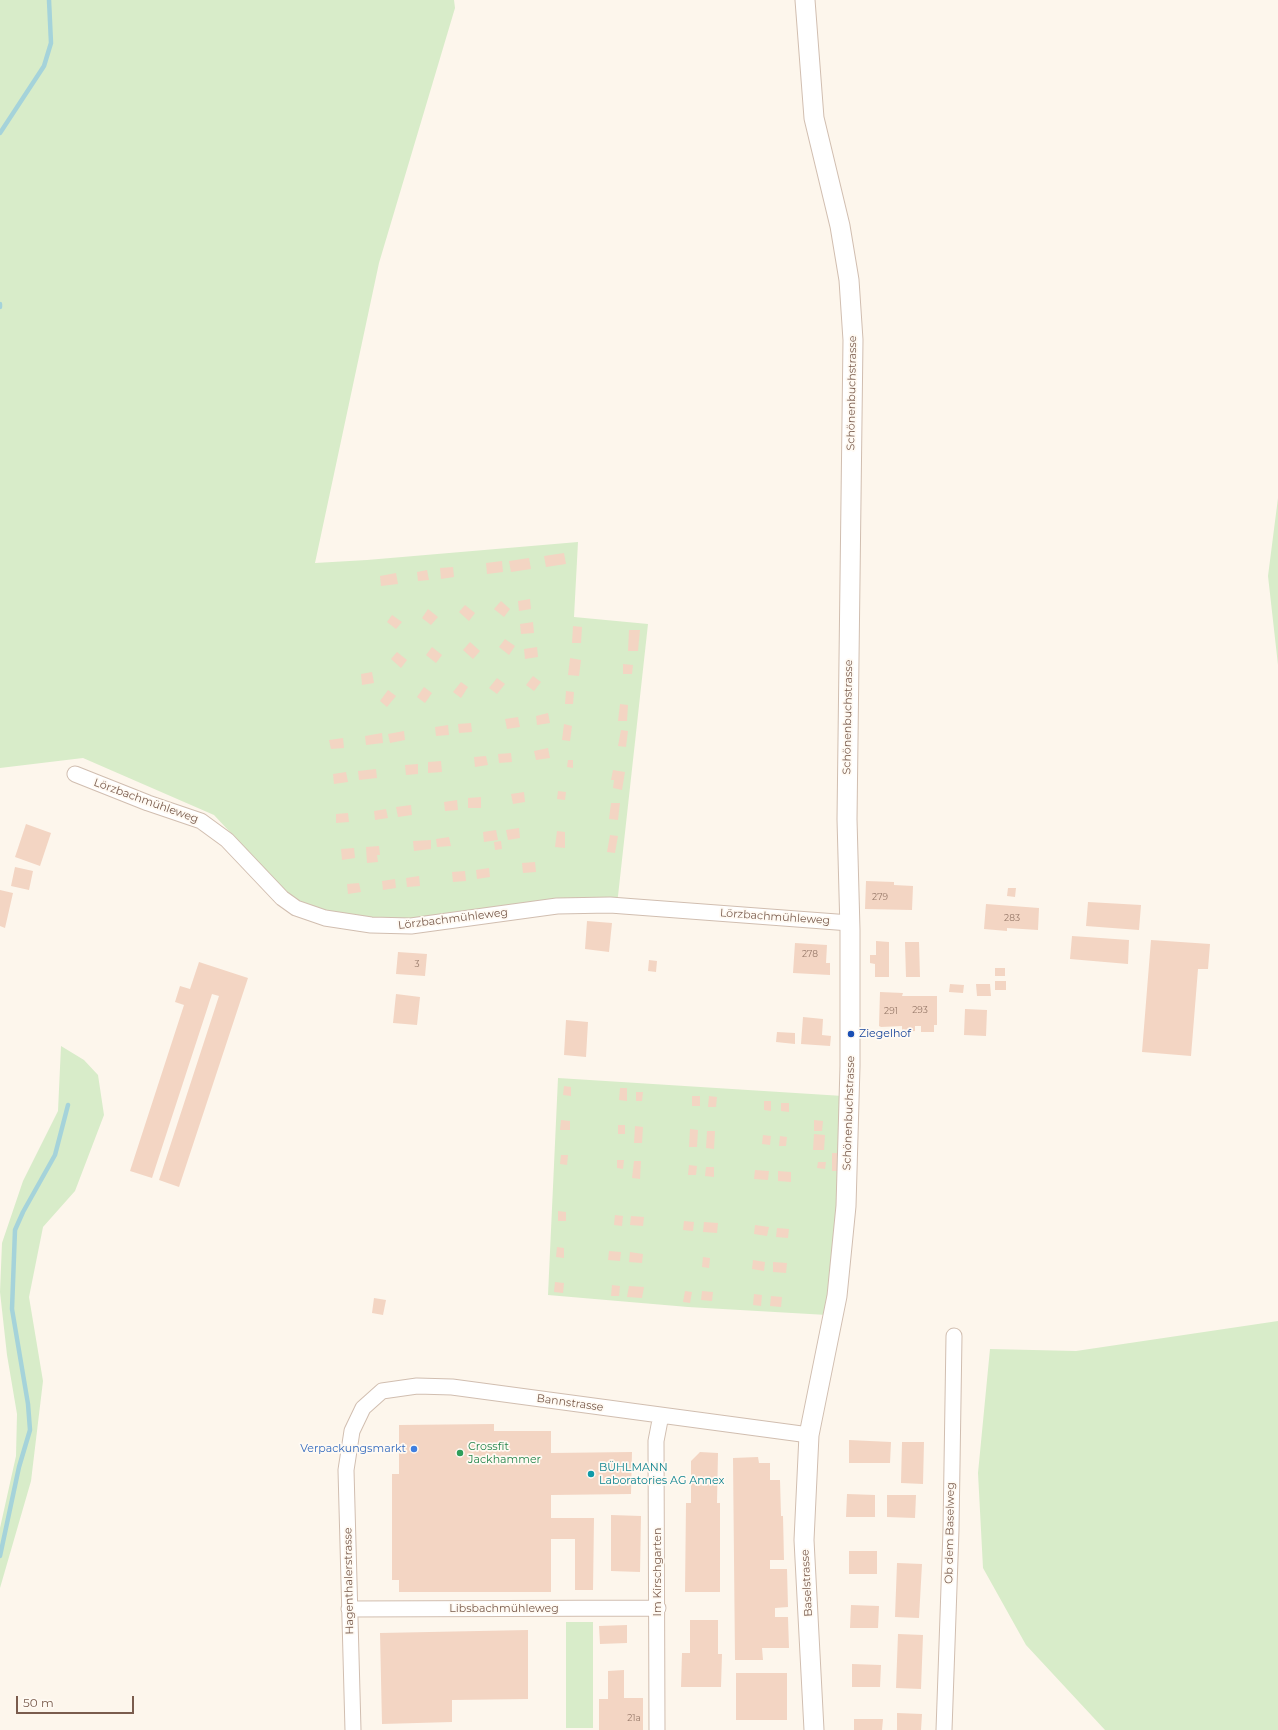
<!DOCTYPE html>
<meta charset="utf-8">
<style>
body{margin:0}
#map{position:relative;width:1278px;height:1730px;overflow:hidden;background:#fdf6ec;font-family:Montserrat,sans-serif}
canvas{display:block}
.scale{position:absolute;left:16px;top:1696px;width:118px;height:18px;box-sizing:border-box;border:2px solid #7a5c4d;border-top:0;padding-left:5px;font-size:12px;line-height:14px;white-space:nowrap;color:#7a5c4d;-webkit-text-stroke:3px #fffaf3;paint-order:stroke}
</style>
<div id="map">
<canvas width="1278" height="1730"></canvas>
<div class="scale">50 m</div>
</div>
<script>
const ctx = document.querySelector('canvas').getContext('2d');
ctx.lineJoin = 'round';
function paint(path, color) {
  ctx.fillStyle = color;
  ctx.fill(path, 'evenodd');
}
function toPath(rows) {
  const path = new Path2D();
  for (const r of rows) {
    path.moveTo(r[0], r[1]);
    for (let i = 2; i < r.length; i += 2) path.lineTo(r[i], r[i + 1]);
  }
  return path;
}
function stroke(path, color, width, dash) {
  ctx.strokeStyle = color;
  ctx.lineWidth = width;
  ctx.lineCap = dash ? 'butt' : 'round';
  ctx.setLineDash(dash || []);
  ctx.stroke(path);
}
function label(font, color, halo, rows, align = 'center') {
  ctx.font = font + ' Montserrat,sans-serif';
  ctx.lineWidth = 3.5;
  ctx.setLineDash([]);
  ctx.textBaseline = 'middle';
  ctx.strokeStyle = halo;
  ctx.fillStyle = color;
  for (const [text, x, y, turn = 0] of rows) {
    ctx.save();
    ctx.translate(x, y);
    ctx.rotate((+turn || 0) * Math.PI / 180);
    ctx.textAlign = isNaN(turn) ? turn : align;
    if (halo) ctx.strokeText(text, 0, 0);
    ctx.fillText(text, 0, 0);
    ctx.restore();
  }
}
const green = toPath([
 [0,0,454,0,455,8,379,263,315,563,367,560,578,542,574,617,648,624,617,905,390,923,300,907,214,815,83,758,0,768],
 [1278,498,1278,665,1268,576],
 [61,1046,84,1060,98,1075,104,1115,75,1191,43,1227,29,1297,43,1381,31,1481,0,1588,0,1528,16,1456,17,1414,7,1355,0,1292,2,1243,23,1181,58,1111],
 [558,1078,843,1096,835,1302,827,1315,688,1307,548,1295],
 [1278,1321,1278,1730,1105,1730,1026,1645,983,1568,978,1473,990,1349,1076,1351],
 [566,1622,593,1622,593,1728,566,1728]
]);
const stream = toPath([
 [0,133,44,66,51,43,49,0],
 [0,304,0,307],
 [0,1556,19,1467,30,1430,28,1404,12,1309,15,1230,23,1212,55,1155,68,1105]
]);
const building = toPath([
 [564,553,566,564,546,567,544,556],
 [529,558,531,569,511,572,509,561],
 [502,561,503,572,487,574,486,563],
 [453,567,454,577,441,579,440,568],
 [427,570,429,580,418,581,417,572],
 [396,573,398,584,381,586,380,576],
 [530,599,531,609,519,611,518,601],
 [501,601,510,609,504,617,494,609],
 [465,605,475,613,469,621,459,612],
 [428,609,438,617,431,625,422,618],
 [392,615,402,622,396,629,387,622],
 [533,622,534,633,521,634,520,624],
 [573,626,582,627,581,643,572,643],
 [629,630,640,630,638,651,628,651],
 [505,639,515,646,509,655,499,647],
 [470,642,480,651,473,659,463,650],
 [432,647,442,655,436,663,426,655],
 [537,647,538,657,525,659,524,649],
 [397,652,407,660,401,668,391,659],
 [570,658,581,660,579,676,568,675],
 [623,664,633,665,632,674,623,674],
 [372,672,374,683,362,685,361,674],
 [533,676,541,682,534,691,526,685],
 [497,678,505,684,497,694,489,688],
 [461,682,468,687,461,698,453,692],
 [424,687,432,693,425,703,417,697],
 [388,690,396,696,387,707,380,701],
 [566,691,574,692,573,704,565,704],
 [620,704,628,705,627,721,618,721],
 [548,713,550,723,537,725,536,716],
 [518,717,520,727,507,729,505,719],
 [471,723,472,732,459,733,458,724],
 [564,724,572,726,570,741,562,740],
 [448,725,449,735,436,736,435,727],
 [621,730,628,731,626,747,618,746],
 [404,731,405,740,390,743,388,734],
 [382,733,383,743,366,745,365,736],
 [343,738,344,748,331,749,329,740],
 [548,748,550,758,536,760,534,751],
 [511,753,512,762,499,763,498,754],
 [486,756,488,765,475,767,474,757],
 [568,760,573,760,573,768,567,767],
 [441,761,442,772,428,773,428,762],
 [418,764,418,774,406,775,405,765],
 [376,769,377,778,359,780,358,771],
 [613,770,625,772,622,790,613,788,614,780,611,780],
 [346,772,348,782,334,784,333,774],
 [558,791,566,792,565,800,557,799],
 [524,792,525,802,513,804,511,794],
 [481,797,481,808,468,808,468,798],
 [457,800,458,810,445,811,444,802],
 [611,803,620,803,618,820,609,819],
 [411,805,412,815,398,817,396,807],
 [386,809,388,818,375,820,374,811],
 [348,813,349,822,336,823,336,814],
 [26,824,51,833,40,866,15,857],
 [519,828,520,838,508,840,506,830],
 [496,830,498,840,484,842,483,832],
 [557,831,565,832,565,848,555,847],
 [610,835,618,836,615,853,607,852],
 [449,837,451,846,437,847,436,839],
 [431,840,431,849,414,851,413,841],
 [501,841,502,849,495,850,494,842],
 [379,846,380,855,377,855,378,862,367,863,366,847],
 [354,848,355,858,342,860,341,849],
 [535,862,536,872,523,873,522,863],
 [15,867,33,871,29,890,11,886],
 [489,868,490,877,477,879,476,870],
 [465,871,466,881,453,882,452,872],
 [419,876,420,886,407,887,406,878],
 [395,879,396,888,383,890,382,881],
 [866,881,894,882,894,885,913,886,912,910,865,909],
 [359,883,361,892,348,894,347,884],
 [1008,888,1016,888,1015,897,1007,896],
 [0,890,13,893,5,928,0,926],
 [1088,902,1141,905,1139,930,1086,926],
 [986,904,1039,908,1038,930,1007,928,1007,931,984,929],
 [587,921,612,923,609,952,585,949],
 [1072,936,1129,940,1128,964,1070,959],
 [1151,940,1210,944,1208,969,1198,969,1191,1056,1142,1052],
 [876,941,889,942,889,977,875,977,875,964,870,963,870,955,876,955],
 [905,942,919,942,920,977,906,977],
 [795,943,827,945,826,963,830,963,830,975,793,973],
 [398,952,427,954,425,976,396,974],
 [649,960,657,961,656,972,648,971],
 [199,962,248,978,179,1187,159,1180,219,996,212,994,152,1178,130,1171,184,1005,175,1002,180,986,190,989],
 [995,968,1005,968,1005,976,995,976],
 [995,981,1006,981,1006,990,995,990],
 [950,984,964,985,963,993,949,992],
 [976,984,990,984,991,996,977,996],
 [880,992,903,993,902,996,937,996,937,1025,934,1025,934,1032,921,1032,921,1026,915,1026,915,1031,902,1032,902,1026,881,1027,879,1026],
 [396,994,420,997,417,1025,393,1023],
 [965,1009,987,1010,986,1036,964,1035],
 [803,1017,823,1019,822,1035,831,1036,830,1046,801,1044],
 [566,1020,588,1022,586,1057,564,1055],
 [777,1032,795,1033,795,1044,776,1042],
 [564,1086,571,1087,571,1096,563,1095],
 [620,1088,627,1088,627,1101,619,1100],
 [636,1092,643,1092,642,1101,636,1101],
 [692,1096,700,1096,700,1106,692,1106],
 [709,1096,717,1097,716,1107,708,1107],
 [764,1101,771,1101,771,1111,764,1110],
 [781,1103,789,1103,789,1112,781,1111],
 [561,1120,570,1121,570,1130,560,1130],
 [814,1120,823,1121,822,1131,814,1131],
 [618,1125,625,1125,625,1134,618,1134],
 [635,1126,643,1127,642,1143,634,1143],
 [690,1129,698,1130,697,1147,689,1147],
 [707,1131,715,1131,714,1149,706,1148],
 [814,1134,825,1135,824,1150,813,1150],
 [763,1135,771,1136,770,1145,762,1144],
 [780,1136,787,1137,786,1146,779,1146],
 [832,1153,838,1153,837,1171,832,1171],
 [561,1155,568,1155,567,1165,560,1164],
 [617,1160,624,1160,623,1169,617,1168],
 [634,1161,641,1161,640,1179,632,1178],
 [818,1162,826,1162,825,1169,817,1168],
 [689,1165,697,1166,696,1175,688,1175],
 [706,1167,714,1167,714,1177,705,1176],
 [755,1170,769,1171,768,1180,754,1179],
 [778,1171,791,1172,791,1182,778,1181],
 [558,1211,566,1212,566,1221,558,1221],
 [615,1215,623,1216,622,1226,614,1225],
 [631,1216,644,1217,643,1226,630,1225],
 [684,1221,694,1222,693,1231,683,1230],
 [704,1222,718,1223,717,1233,703,1232],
 [755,1225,769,1227,767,1236,754,1234],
 [777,1228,789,1229,788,1238,776,1237],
 [557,1247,564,1248,564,1258,556,1257],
 [609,1251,621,1252,620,1261,608,1260],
 [630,1252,643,1254,642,1263,629,1262],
 [703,1257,710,1258,709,1268,702,1267],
 [753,1260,765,1262,764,1271,752,1269],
 [773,1262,787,1263,786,1273,773,1272],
 [555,1282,564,1283,563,1293,554,1292],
 [612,1285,620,1286,619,1296,611,1296],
 [629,1286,644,1287,642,1298,627,1297],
 [685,1291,692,1292,690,1303,683,1302],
 [702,1291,713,1292,712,1301,701,1300],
 [754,1294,762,1295,761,1306,753,1305],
 [771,1296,782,1297,781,1307,770,1306],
 [374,1298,386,1300,383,1315,372,1313],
 [494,1424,494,1431,551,1431,551,1453,632,1452,631,1494,551,1495,551,1518,594,1518,593,1590,575,1590,575,1539,551,1539,551,1592,399,1592,399,1580,392,1580,392,1474,399,1474,399,1425],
 [849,1440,891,1442,890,1463,849,1463],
 [902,1442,924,1442,923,1484,901,1483],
 [700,1452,718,1453,717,1503,720,1503,720,1592,685,1592,686,1503,691,1503,691,1461],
 [758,1457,759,1463,770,1463,770,1480,780,1480,781,1516,783,1516,784,1560,770,1560,770,1569,787,1569,788,1607,775,1608,775,1617,788,1617,789,1648,762,1648,763,1660,735,1660,733,1458],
 [847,1494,875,1495,875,1517,846,1517],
 [887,1495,916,1495,915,1518,887,1517],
 [611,1515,641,1516,640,1572,611,1571],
 [849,1551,877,1551,877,1574,849,1574],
 [897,1563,922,1564,919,1618,895,1617],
 [851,1605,879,1606,878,1628,850,1628],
 [690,1620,718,1620,718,1654,722,1654,721,1687,681,1687,682,1653,690,1653],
 [627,1625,627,1643,600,1644,599,1626],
 [528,1630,528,1699,452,1700,452,1722,382,1724,380,1633],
 [898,1634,923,1635,921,1689,896,1688],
 [852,1664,881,1665,880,1687,852,1687],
 [624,1670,624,1698,643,1698,643,1730,599,1730,599,1699,608,1699,608,1671],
 [736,1673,787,1673,787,1720,736,1720],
 [897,1713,922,1714,921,1730,897,1730],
 [854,1719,883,1719,882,1730,854,1730]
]);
const minor = toPath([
 [75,774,148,803,201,821,227,840,282,898,296,908,325,918,371,925,411,926,557,906,610,905,850,923],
 [349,1609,658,1608],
 [353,1730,346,1470,352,1431,363,1408,382,1391,417,1386,452,1387,809,1435],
 [657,1730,656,1441,661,1415],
 [944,1730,951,1530,954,1336]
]);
const tertiary = toPath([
 [805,0,814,118,840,226,849,280,853,340,847,819,850,930,850,1066,846,1206,837,1296,809,1435,804,1540,814,1730]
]);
const markers = [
 [851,1034,4,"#1a4fb4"],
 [414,1449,4,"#3f7fe0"],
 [460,1453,4,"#2e9e5b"],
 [591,1474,4,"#0f9aa8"]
];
const numberNames = [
 ["279",880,897],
 ["283",1012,918],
 ["278",810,954],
 ["3",417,964],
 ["293",920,1010],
 ["291",891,1011],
 ["21a",634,1718]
];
const streetNames = [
 ["Schönenbuchstrasse",852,393,-89],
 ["Schönenbuchstrasse",848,717,-89],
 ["Lörzbachmühleweg",146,801,20],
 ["Lörzbachmühleweg",775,917,4],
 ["Lörzbachmühleweg",453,919,-7],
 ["Schönenbuchstrasse",849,1113,-88],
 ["Bannstrasse",570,1403,8],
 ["Ob dem Baselweg",950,1533,-89],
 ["Im Kirschgarten",658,1572,-90],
 ["Hagenthalerstrasse",349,1581,-91],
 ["Baselstrasse",807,1583,-93],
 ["Libsbachmühleweg",504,1609]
];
const transitNames = [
 ["Ziegelhof",859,1034]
];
const leisureNames = [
 ["Crossfit",468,1447],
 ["Jackhammer",468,1460]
];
const shopNames = [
 ["Verpackungsmarkt",406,1449]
];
const cultureNames = [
 ["BÜHLMANN",599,1468],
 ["Laboratories AG Annex",599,1481]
];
paint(green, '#d8ecc9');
stroke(stream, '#a5d3da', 4.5);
paint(building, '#f3d5c3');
stroke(minor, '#d1beb0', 17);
stroke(tertiary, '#d1beb0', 21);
stroke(minor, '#fff', 15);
stroke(tertiary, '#fff', 19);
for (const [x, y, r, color] of markers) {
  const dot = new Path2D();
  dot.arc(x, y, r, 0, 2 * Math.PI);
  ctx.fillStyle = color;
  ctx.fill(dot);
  stroke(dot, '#fffaf3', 1.5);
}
label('9px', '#987a6a', null, numberNames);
label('11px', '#7a5c4d', '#fffaf3', streetNames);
label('11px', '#164399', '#fffaf3', transitNames, 'left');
label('11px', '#27864d', '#fffaf3', leisureNames, 'left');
label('11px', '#366cbe', '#fffaf3', shopNames, 'right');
label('11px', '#0d838f', '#fffaf3', cultureNames, 'left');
</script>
